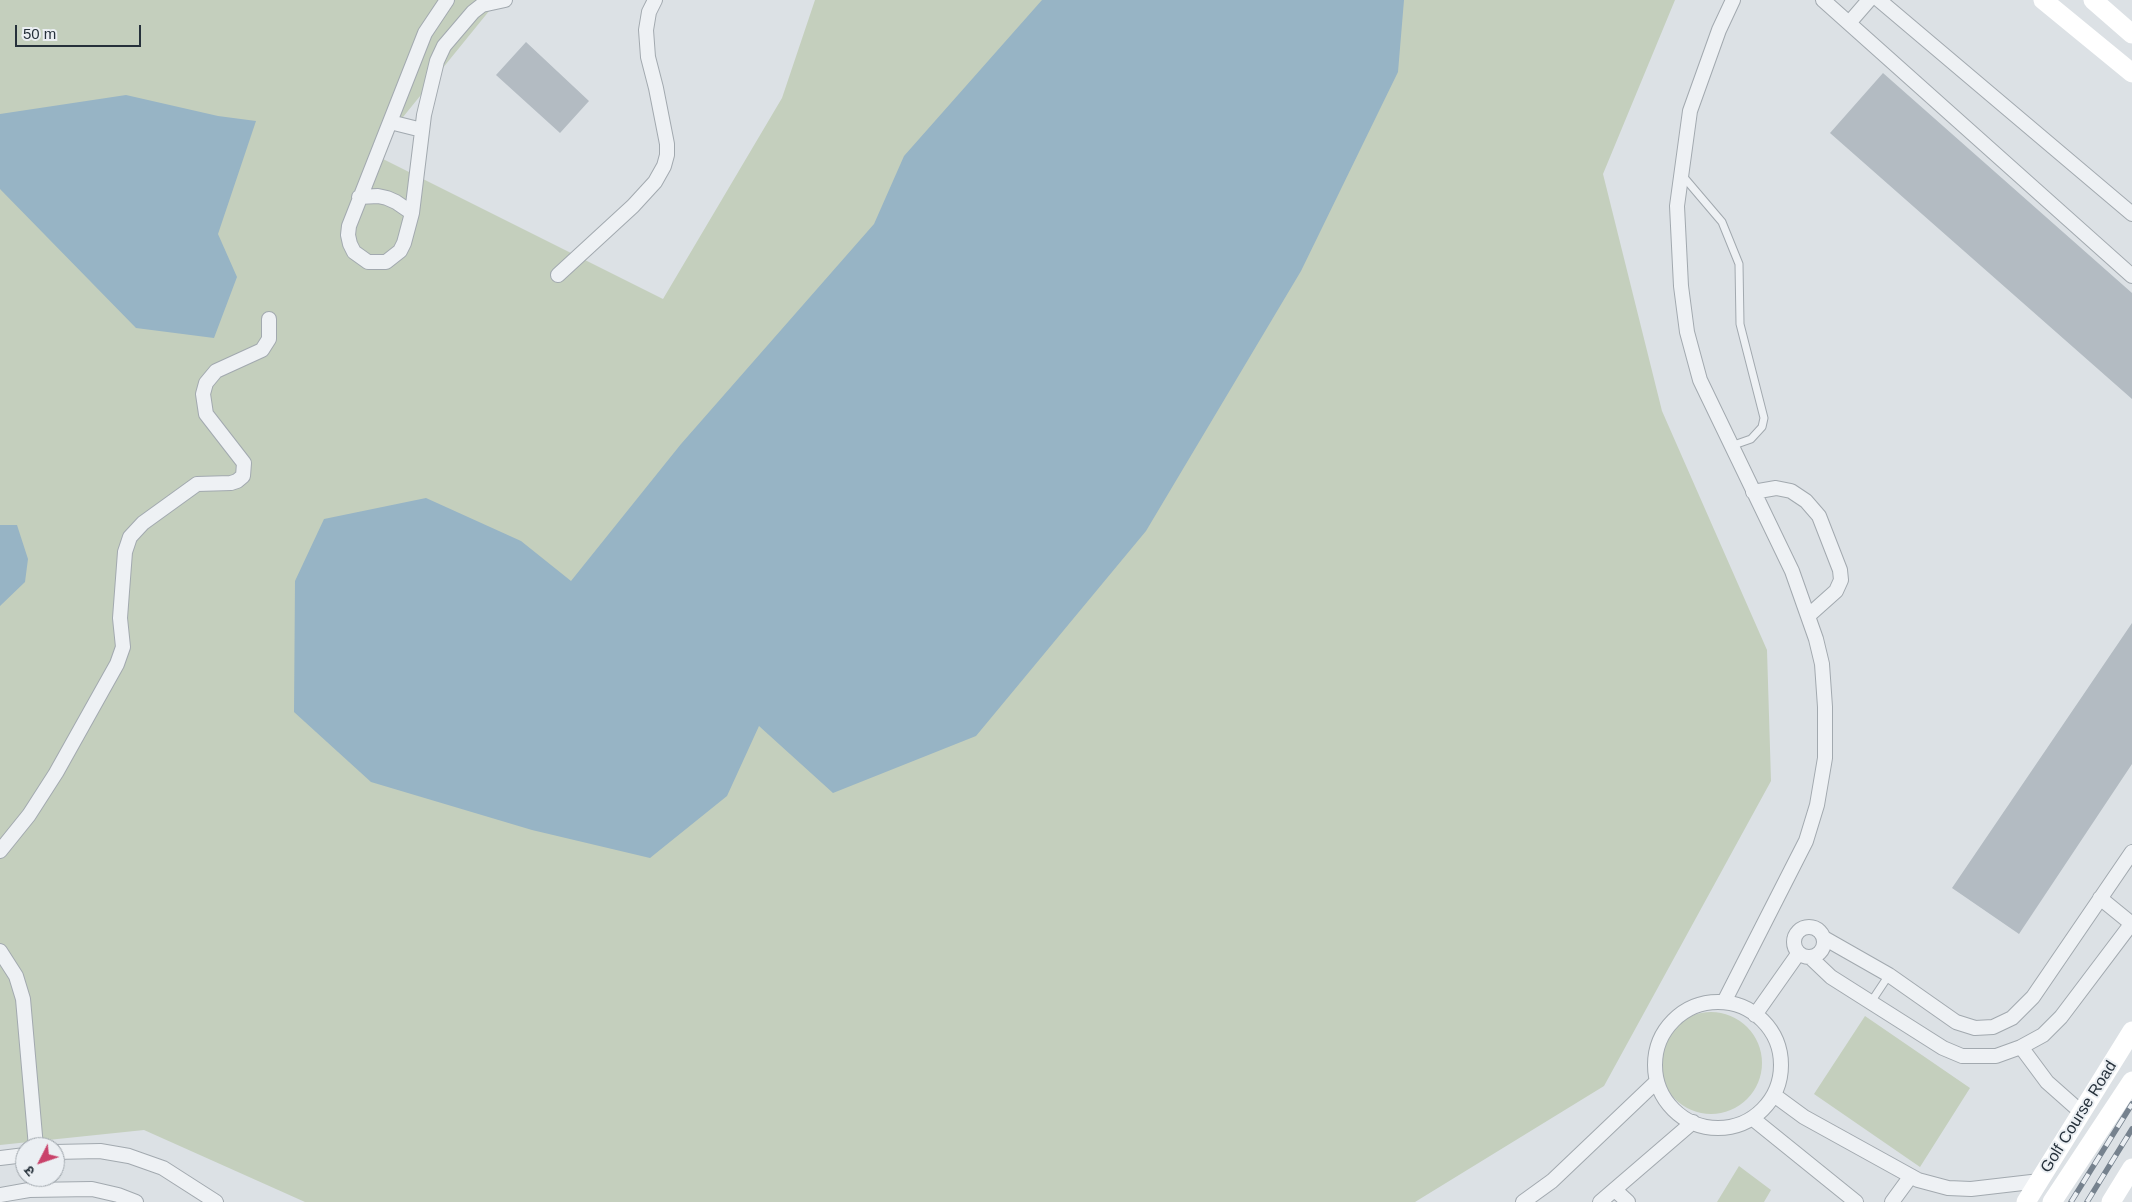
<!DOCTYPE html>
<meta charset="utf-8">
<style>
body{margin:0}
#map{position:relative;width:2132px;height:1202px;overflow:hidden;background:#dce1e5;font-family:Helvetica,"Noto Sans Devanagari",sans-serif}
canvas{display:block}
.north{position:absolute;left:15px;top:1137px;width:50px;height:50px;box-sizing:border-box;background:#ebeff3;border:1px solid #9ca3a9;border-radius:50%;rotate:229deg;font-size:14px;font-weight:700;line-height:20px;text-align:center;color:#26313b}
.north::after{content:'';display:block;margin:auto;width:18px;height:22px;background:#c9426a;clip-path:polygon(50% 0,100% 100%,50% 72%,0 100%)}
.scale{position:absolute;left:15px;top:25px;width:126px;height:22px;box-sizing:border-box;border:2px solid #26313b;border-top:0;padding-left:6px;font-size:15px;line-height:18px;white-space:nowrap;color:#26313b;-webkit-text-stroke:4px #ebeff3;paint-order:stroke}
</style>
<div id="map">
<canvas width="2132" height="1202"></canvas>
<div class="north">उ</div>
<div class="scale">50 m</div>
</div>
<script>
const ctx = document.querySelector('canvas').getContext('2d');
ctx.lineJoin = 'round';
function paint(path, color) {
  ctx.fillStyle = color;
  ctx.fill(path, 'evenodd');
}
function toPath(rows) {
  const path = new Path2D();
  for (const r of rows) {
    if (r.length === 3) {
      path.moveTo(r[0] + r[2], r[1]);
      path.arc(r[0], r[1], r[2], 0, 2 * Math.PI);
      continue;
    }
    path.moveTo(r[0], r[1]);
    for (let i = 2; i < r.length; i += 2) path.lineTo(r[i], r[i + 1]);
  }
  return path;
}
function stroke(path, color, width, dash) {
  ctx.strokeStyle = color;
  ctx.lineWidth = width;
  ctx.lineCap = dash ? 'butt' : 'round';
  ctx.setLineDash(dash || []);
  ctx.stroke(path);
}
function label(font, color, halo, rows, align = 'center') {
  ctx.font = font + ' Helvetica,sans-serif';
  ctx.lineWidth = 4;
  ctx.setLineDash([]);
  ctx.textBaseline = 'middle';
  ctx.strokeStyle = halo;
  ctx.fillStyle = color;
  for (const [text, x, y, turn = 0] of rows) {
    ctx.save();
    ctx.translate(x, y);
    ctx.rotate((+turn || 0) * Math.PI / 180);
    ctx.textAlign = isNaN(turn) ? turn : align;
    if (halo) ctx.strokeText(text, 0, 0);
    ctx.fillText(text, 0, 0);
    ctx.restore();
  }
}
const green = toPath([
 [0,0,498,0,373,154,663,299,782,98,815,0,1675,0,1603,174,1662,411,1767,650,1771,781,1604,1086,1415,1202,305,1202,144,1130,0,1145],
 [1711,1063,51],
 [1865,1016,1970,1088,1920,1167,1814,1094],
 [1739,1166,1771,1190,1764,1202,1717,1202]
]);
const water = toPath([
 [1042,0,1404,0,1398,72,1301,271,1146,531,976,736,833,793,759,726,727,796,650,858,532,830,371,782,294,712,295,581,324,519,426,498,521,541,571,581,681,444,874,224,904,156],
 [126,95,218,116,256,121,218,234,237,277,214,338,136,328,0,189,0,114],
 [0,525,17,525,28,559,25,582,0,606]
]);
const building = toPath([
 [526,42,589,101,560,133,496,75],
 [1883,73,2132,293,2132,399,1830,133],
 [2132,623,2132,764,2019,934,1952,888]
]);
const lane = toPath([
 [1682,175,1722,222,1739,264,1740,324,1764,418,1762,427,1751,439,1731,446],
 [1871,1002,1889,975]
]);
const street = toPath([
 [447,0,425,33,349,226,348,235,350,244,354,252,368,262,386,262,400,251,404,243,412,213,424,115,437,61,444,46,473,12,482,5,505,0],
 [1823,0,2132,276],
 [1879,0,2132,214],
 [1849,23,1869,0],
 [390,122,422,130],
 [359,197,378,196,387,198,396,202,412,213],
 [558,275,633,206,655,182,664,166,667,155,667,144,656,88,648,57,646,30,649,12,655,0],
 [1753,492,1776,488,1791,491,1806,501,1819,516,1840,570,1841,580,1836,591,1808,616],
 [0,851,29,815,56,773,117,664,123,647,120,618,125,552,130,537,143,523,197,484,231,483,237,481,243,476,244,463,206,414,203,394,206,383,216,371,262,350,269,339,269,319],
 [2100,898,2132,924],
 [1809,942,15],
 [1824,938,1889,975,1956,1022,1975,1028,1993,1027,2012,1018,2033,997,2132,852],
 [0,951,16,976,23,999,36,1147],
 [1811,958,1831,977,1943,1048,1962,1056,1996,1056,2021,1047,2043,1035,2061,1017,2132,923],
 [1724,1002,1806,841,1817,805,1825,758,1825,707,1822,664,1816,639,1792,571,1700,380,1687,332,1681,286,1677,206,1690,111,1719,30,1733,0],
 [1718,1065,63],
 [1755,1015,1798,954],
 [2021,1047,2047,1082,2082,1113],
 [1774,1095,1804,1117,1918,1180,1948,1188,1971,1189,2040,1181],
 [1752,1118,1856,1202],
 [55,1152,100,1151,129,1156,163,1168,216,1202],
 [0,1158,25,1155],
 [1615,1190,1628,1202],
 [0,1195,29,1190,92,1189,118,1195,136,1202],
 [1523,1202,1552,1181,1656,1082],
 [1600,1202,1693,1122],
 [1892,1202,1911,1176]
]);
const secondary = toPath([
 [2043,0,2132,73],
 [2093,0,2132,34],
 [2026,1202,2132,1031],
 [2052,1202,2132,1081],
 [2111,1202,2132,1168]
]);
const rail = toPath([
 [2071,1202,2132,1104],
 [2087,1202,2132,1129]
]);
const streetNames = [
 ["Golf Course Road",2079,1117,-58]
];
paint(green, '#c4cfbd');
paint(water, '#97b4c5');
paint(building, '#b3bbc2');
stroke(lane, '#a2a9af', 9);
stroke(street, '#a2a9af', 16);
stroke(lane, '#eef1f4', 7);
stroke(street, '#eef1f4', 14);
stroke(secondary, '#fff', 19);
stroke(rail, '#76828e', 5.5);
stroke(rail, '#ebeff3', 4, [11]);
label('16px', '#26313b', '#ebeff3', streetNames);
</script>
